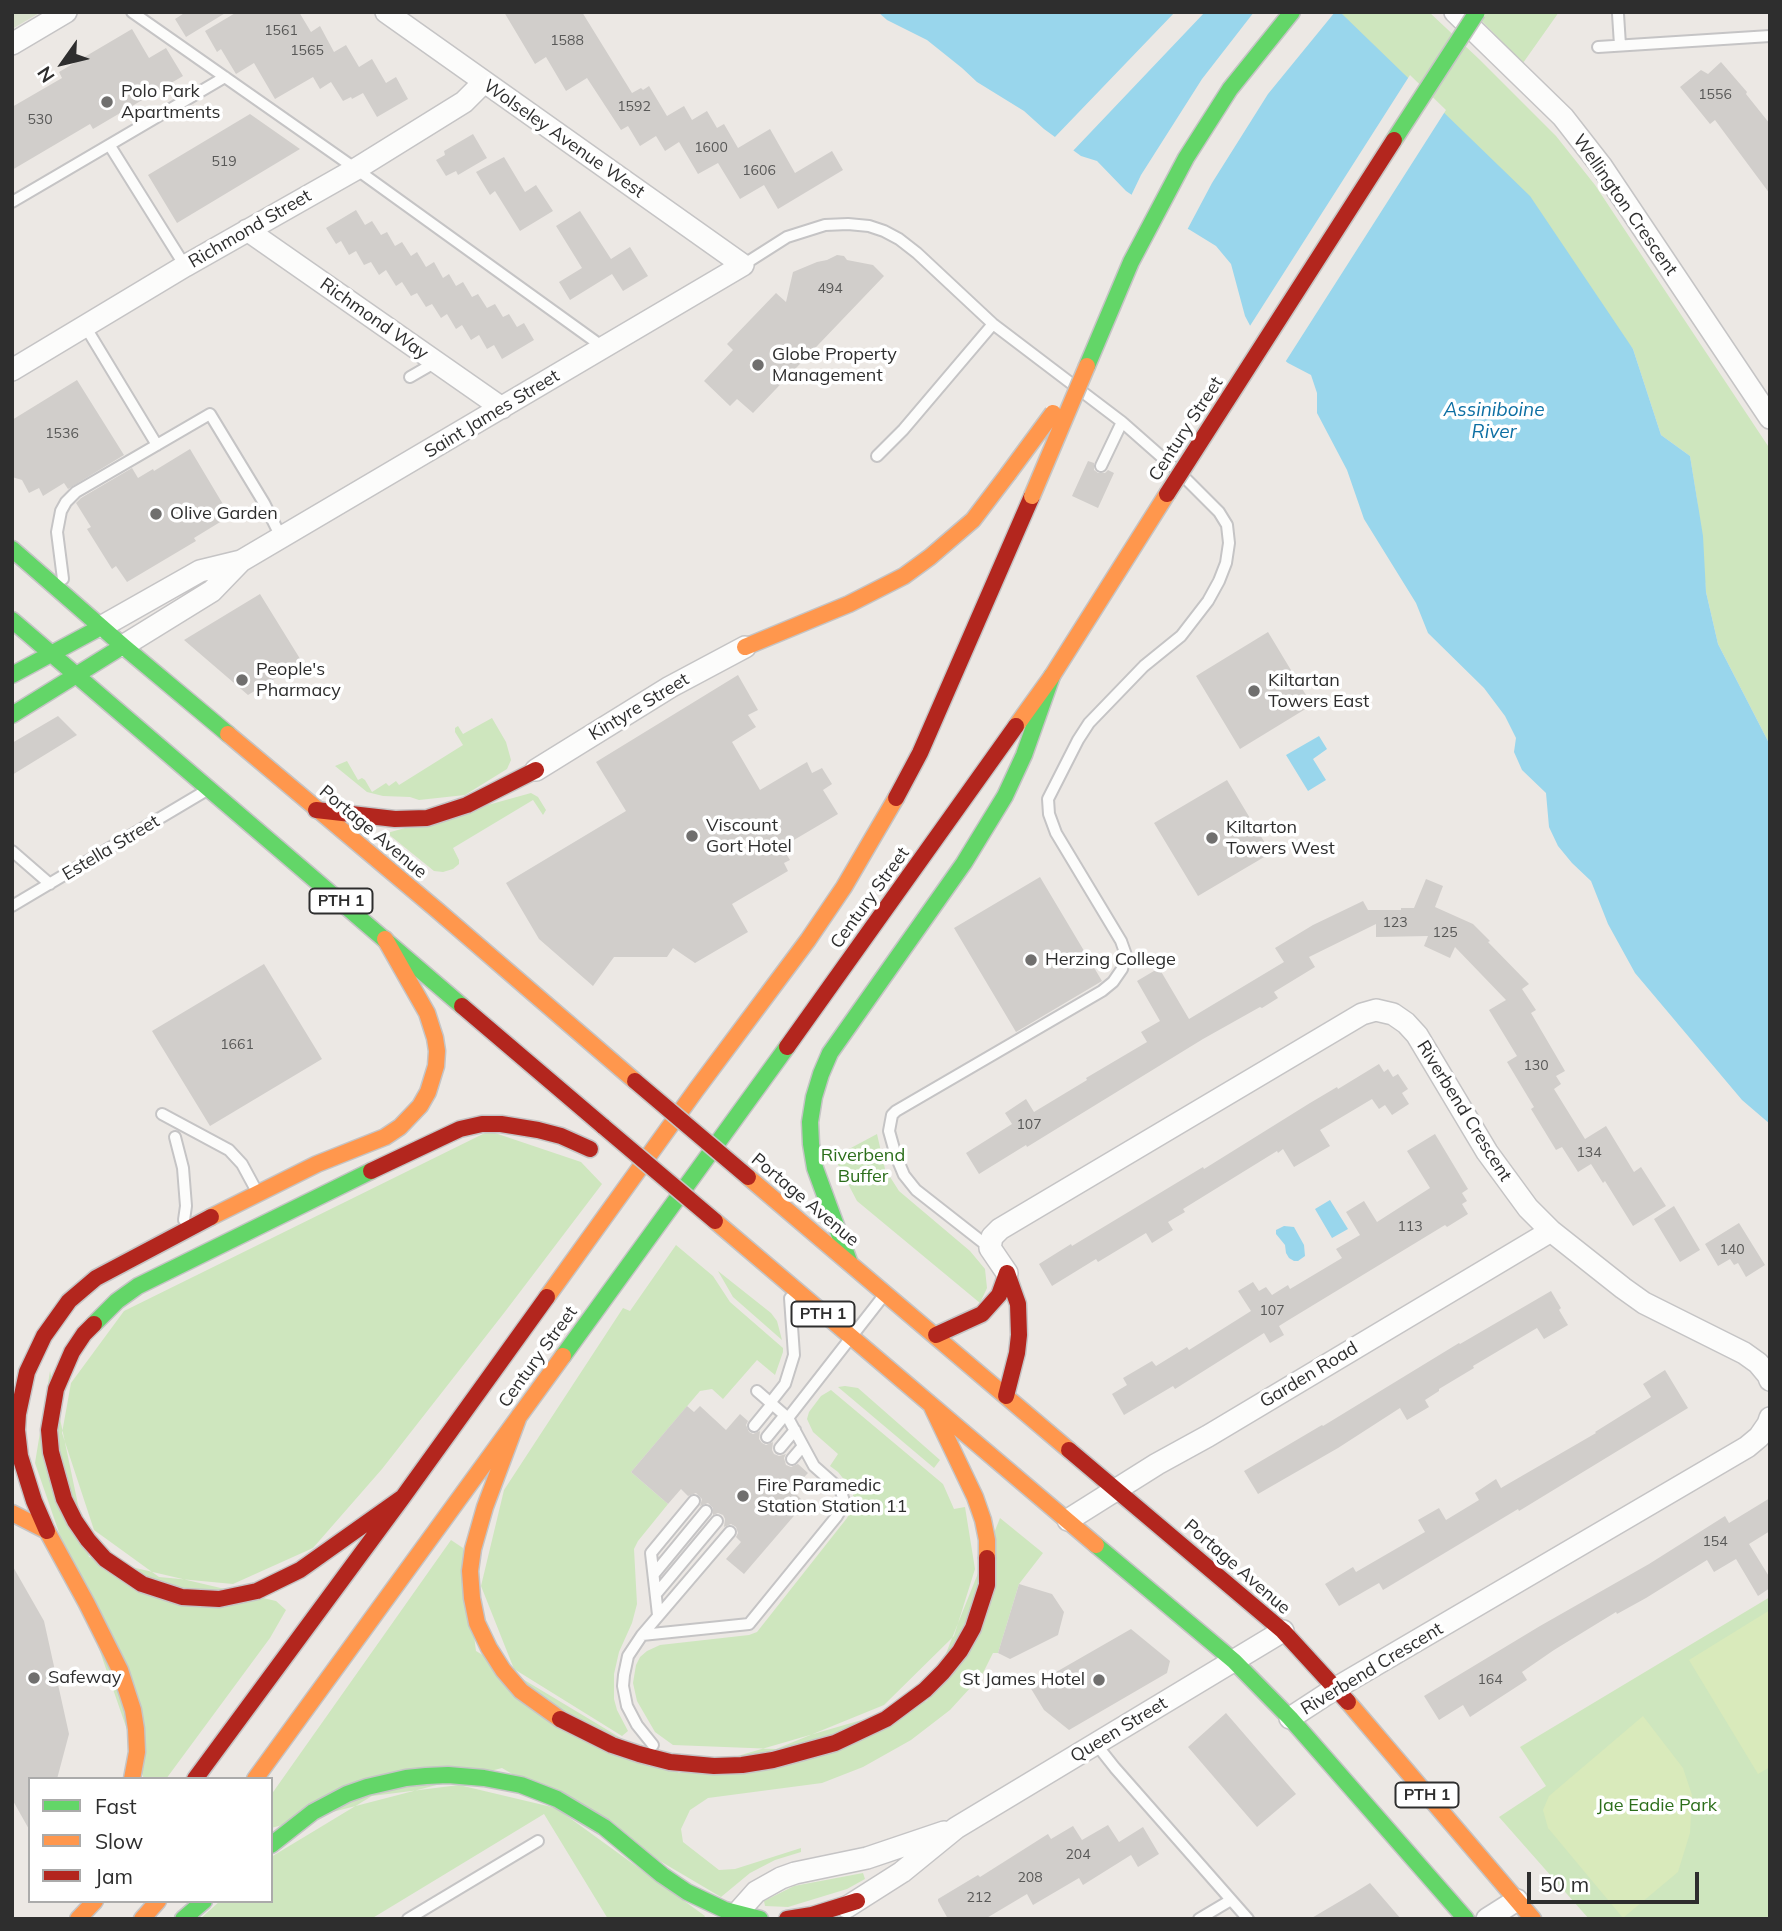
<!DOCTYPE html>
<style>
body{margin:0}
#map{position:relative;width:1782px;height:1931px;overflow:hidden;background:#ece8e4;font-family:Mulish,sans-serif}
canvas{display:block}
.frame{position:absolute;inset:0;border:14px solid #2e2e2e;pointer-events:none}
.legend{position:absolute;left:28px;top:1777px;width:245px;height:126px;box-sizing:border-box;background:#fff;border:2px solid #ababab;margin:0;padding:9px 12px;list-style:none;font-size:21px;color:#2e2e2e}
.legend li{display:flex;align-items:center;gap:14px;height:35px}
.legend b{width:35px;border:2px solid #ababab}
.north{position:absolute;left:28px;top:28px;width:70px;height:70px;-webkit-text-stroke:5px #fff;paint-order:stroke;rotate:236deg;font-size:19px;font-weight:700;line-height:28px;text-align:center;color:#2e2e2e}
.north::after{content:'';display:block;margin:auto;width:24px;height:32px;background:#2e2e2e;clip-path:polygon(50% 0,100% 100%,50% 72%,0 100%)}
.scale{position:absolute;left:1527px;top:1872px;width:172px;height:32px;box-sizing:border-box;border:4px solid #2e2e2e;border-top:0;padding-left:9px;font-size:21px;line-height:24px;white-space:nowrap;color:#2e2e2e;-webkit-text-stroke:5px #fff;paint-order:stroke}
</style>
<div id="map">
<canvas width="1782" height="1931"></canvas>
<div class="frame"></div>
<ul class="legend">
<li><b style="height:9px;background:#63d668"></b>Fast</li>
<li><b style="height:9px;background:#ff974d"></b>Slow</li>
<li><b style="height:9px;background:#b3261e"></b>Jam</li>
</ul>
<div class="north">N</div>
<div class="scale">50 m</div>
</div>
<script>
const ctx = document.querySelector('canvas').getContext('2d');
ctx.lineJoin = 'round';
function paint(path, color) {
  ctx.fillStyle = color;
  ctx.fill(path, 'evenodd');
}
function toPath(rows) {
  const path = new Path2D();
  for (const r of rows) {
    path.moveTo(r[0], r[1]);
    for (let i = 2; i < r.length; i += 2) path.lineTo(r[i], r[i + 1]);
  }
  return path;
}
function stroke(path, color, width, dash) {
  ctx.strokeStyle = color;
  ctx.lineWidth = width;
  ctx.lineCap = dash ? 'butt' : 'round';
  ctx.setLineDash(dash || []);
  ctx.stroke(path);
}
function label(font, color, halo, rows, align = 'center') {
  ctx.font = font + ' Mulish,sans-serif';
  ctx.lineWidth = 7;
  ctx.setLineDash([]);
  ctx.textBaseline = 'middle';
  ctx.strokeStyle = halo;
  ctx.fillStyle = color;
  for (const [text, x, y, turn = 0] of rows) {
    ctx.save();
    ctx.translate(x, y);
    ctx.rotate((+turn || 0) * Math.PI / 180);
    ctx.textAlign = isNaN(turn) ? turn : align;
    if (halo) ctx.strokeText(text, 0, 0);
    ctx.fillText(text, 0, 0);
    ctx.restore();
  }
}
const green = toPath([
 [1340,12,1429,12,1479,59,1556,136,1595,185,1770,449,1770,745,1718,644,1706,592,1697,500,1690,456,1661,435,1633,349],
 [1473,12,1559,12,1523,63],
 [492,718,506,742,511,760,507,769,465,795,419,800,410,797,383,796,367,792,335,766,347,761,358,780,362,778,365,780,372,792,386,783,389,786,396,781,399,785,463,745,455,732,455,728,458,726,463,734],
 [531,793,538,797,546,810,543,815,533,800,453,848,459,860,459,864,453,869,443,872,434,871,387,833],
 [489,1131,581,1162,602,1184,504,1313,382,1469,313,1548,233,1584,159,1577,94,1530,62,1433,71,1383,124,1311],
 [877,1134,885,1169,899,1191,970,1251,985,1269,987,1288,980,1303,857,1201,834,1157],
 [676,1245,713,1276,730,1302,783,1348,783,1352,775,1375,757,1360,723,1399,712,1389,700,1391,631,1472,668,1504,638,1541,634,1549,637,1604,632,1623,619,1652,614,1674,614,1699,617,1710,628,1731,622,1736,514,1669,481,1586,504,1490,623,1308,630,1311],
 [718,1271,771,1313,777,1321,782,1340,733,1297],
 [50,1371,89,1557,276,1601,286,1610,270,1638,166,1779,144,1779,35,1463],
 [845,1386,858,1388,940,1460,934,1468,838,1387],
 [831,1390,943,1484,954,1509,965,1507,975,1569,954,1636,884,1705,776,1749,673,1745,655,1732,637,1701,633,1683,636,1665,640,1657,647,1651,660,1645,749,1635,757,1632,847,1518,852,1508,853,1494,850,1487,838,1472,830,1466,838,1454,813,1432,807,1419,809,1412,821,1396],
 [1000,1518,1043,1553,1019,1584,998,1653,993,1653,982,1675,950,1710,911,1740,863,1767,822,1783,708,1798,690,1810,681,1829,683,1842,719,1870,735,1869,801,1848,801,1852,775,1860,750,1873,721,1897,502,1768,271,1828,271,1795,451,1540,463,1548,476,1651,679,1773,927,1701],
 [1770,1597,1770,1919,1589,1919,1499,1817,1546,1786,1520,1747],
 [459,1785,556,1808,705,1916,703,1919,608,1919,544,1814,371,1919,200,1919,220,1901,271,1901,271,1857,372,1796],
 [863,1873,865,1879,847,1889,788,1907,765,1906,764,1901,794,1886]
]);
const cemetery = toPath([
 [12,12,41,12,12,29]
]);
const pitch = toPath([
 [1770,1610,1770,1767,1758,1774,1689,1660],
 [1643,1716,1683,1768,1692,1795,1690,1833,1678,1872,1623,1918,1548,1828,1543,1810,1549,1796]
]);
const water = toPath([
 [878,12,1340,12,1530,196,1633,349,1661,435,1690,456,1703,536,1706,592,1718,644,1770,745,1770,1124,1742,1100,1635,973,1608,924,1591,881,1572,863,1558,846,1549,827,1546,793,1522,770,1514,752,1516,738,1505,716,1484,688,1428,633,1416,603,1364,519,1347,470,1317,413,1317,393,1311,375,1288,363,1256,337,1245,316,1231,264,1216,246,1190,230,1166,218,1126,191,1097,161,1081,156,1044,129,1024,111,977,82,962,68,927,40,887,20],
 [1319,736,1327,749,1313,759,1326,780,1308,791,1286,755],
 [1330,1200,1348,1229,1332,1238,1315,1209],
 [1284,1226,1294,1227,1304,1245,1305,1256,1298,1261,1294,1261,1289,1258,1286,1253,1285,1245,1276,1234,1276,1230]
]);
const pier = toPath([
 [1175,12,1205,12,1071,153,1053,139],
 [1254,12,1335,12,1268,94,1212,183,1186,232,1164,221,1130,198,1141,175,1202,79],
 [1410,75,1446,110,1284,364,1254,339,1248,329]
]);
const building = toPath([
 [186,12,227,12,186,37,175,19],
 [237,12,299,12,311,32,320,26,334,52,346,45,359,67,372,59,386,83,396,77,408,99,377,117,363,93,352,99,351,97,343,101,331,82,320,89,313,77,275,99,254,63,236,74,221,49,217,52,205,31],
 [504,12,582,12,632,93,641,88,643,90,649,86,667,116,684,106,692,120,707,111,717,128,724,124,738,148,770,129,795,173,832,151,843,170,778,209,764,185,740,199,718,163,698,174,679,142,665,151,656,136,640,146,628,126,621,130,587,78,566,91,546,57,535,64],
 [132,29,149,58,166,48,183,76,93,129,90,124,12,170,12,107,62,78,59,72],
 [1721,62,1747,92,1746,94,1770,124,1770,194,1715,120,1710,124,1680,87,1701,70,1708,74],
 [250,114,300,149,177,223,148,175],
 [473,134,487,158,458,175,456,171,446,176,436,160,445,155,444,151],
 [504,157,525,192,536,185,553,211,520,231,495,191,490,195,476,172],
 [356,210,365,225,372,221,381,235,387,232,395,246,402,242,411,256,417,252,426,267,434,262,443,278,449,274,456,286,463,282,472,297,478,294,487,308,495,304,503,317,509,314,517,327,524,323,534,340,502,359,494,345,487,349,479,335,471,340,462,325,456,329,447,314,441,318,432,304,426,307,417,293,411,296,402,282,396,286,386,270,379,275,371,262,364,265,356,251,349,255,341,241,336,244,326,228],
 [580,211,611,259,630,247,648,276,623,291,612,274,570,300,559,282,582,268,556,226],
 [837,255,844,256,847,260,873,265,884,276,753,413,737,399,730,406,704,381,733,350,727,344,776,293,786,302,793,272,817,262,827,260],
 [77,380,124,455,68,489,64,483,43,496,39,488,29,493,22,480,12,477,12,420],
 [190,449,230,516,194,538,196,541,127,582,116,566,112,569,87,529,91,527,76,503,81,498,132,468,138,478,153,469,154,471],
 [1088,461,1094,463,1094,470,1098,473,1105,473,1108,470,1114,473,1098,508,1072,496],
 [260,594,302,662,248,695,184,640],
 [1268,632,1312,705,1240,749,1196,676],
 [738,675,758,710,748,715,756,727,732,742,760,790,807,762,812,773,822,768,832,784,823,790,838,814,782,847,790,860,784,863,788,871,732,904,748,932,695,963,673,948,667,957,614,957,593,986,539,939,506,883,626,811,596,762],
 [58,716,77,735,12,775,12,743],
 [1227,780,1271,853,1198,896,1154,823],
 [1040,877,1102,981,1016,1032,954,928],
 [1426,879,1443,886,1435,907,1473,924,1490,941,1488,942,1529,984,1522,989,1536,1010,1531,1013,1565,1071,1556,1076,1561,1084,1554,1089,1585,1139,1606,1126,1634,1172,1641,1167,1666,1206,1633,1226,1605,1181,1603,1183,1591,1164,1578,1172,1562,1147,1556,1150,1531,1109,1534,1107,1507,1062,1517,1056,1489,1010,1506,1000,1455,947,1450,958,1424,946,1428,936,1376,937,1376,924,1309,957,1315,967,1274,992,1278,998,1262,1008,1260,1007,1203,1039,1027,1147,1026,1145,979,1174,966,1153,1012,1124,1005,1113,1026,1099,1034,1112,1087,1080,1086,1078,1147,1042,1141,1032,1160,1021,1137,981,1159,968,1189,1019,1284,962,1275,948,1313,925,1363,901,1368,910,1401,910,1401,908,1414,908],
 [264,964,322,1059,210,1126,152,1031],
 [1379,1064,1384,1072,1388,1069,1393,1077,1398,1074,1408,1089,1402,1093,1409,1104,1392,1115,1385,1105,1379,1109,1372,1099,1320,1130,1330,1146,1294,1167,1283,1149,1278,1153,1277,1151,1183,1209,1185,1212,1168,1222,1173,1230,1152,1243,1146,1233,1098,1262,1096,1259,1052,1286,1039,1264,1071,1244,1072,1246,1203,1167,1204,1169,1310,1103,1337,1087,1338,1089],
 [1435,1134,1468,1189,1462,1193,1467,1201,1462,1204,1468,1214,1447,1227,1445,1225,1287,1321,1279,1326,1284,1335,1270,1343,1264,1333,1175,1389,1173,1386,1124,1415,1112,1394,1127,1385,1123,1378,1152,1361,1156,1366,1187,1347,1189,1350,1251,1311,1238,1291,1253,1282,1259,1291,1266,1287,1272,1295,1288,1285,1290,1289,1342,1258,1336,1249,1360,1235,1346,1212,1364,1201,1377,1222,1430,1188,1407,1151],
 [1674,1206,1700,1250,1680,1262,1654,1219],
 [1739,1223,1765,1265,1746,1277,1738,1263,1734,1265,1730,1259,1718,1266,1705,1244],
 [1551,1291,1561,1308,1559,1310,1568,1325,1544,1339,1537,1328,1473,1366,1474,1368,1439,1389,1439,1391,1425,1400,1429,1407,1407,1420,1400,1408,1338,1448,1258,1494,1244,1471,1322,1425,1323,1426,1459,1343,1460,1344],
 [1665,1370,1688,1408,1519,1511,1518,1509,1383,1590,1379,1583,1339,1606,1325,1584,1353,1567,1356,1572,1425,1532,1418,1520,1439,1508,1446,1520,1479,1500,1475,1493,1496,1479,1501,1488,1596,1433,1595,1432,1651,1397,1643,1384],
 [687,1406,694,1412,700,1406,726,1430,740,1414,748,1421,746,1425,749,1432,753,1434,760,1431,759,1439,762,1443,766,1445,773,1442,772,1450,774,1454,779,1456,786,1454,784,1458,786,1465,791,1467,798,1464,808,1473,792,1490,805,1503,744,1574,726,1559,741,1542,736,1537,738,1533,736,1527,731,1524,724,1527,725,1519,723,1515,718,1513,713,1515,713,1508,708,1503,700,1506,702,1499,696,1493,688,1496,681,1489,668,1504,631,1472],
 [1770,1498,1770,1531,1749,1544,1770,1578,1770,1588,1758,1596,1736,1559,1714,1572,1707,1560,1646,1598,1617,1614,1616,1612,1554,1650,1522,1672,1527,1680,1470,1717,1463,1705,1439,1720,1424,1696,1540,1626,1649,1564,1725,1516,1729,1523],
 [12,1565,44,1621,69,1734,57,1779,30,1779,30,1831,12,1799],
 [1019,1584,1052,1594,1064,1612,1058,1635,1010,1659,998,1653],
 [1131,1629,1170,1661,1167,1673,1069,1730,1044,1710,1030,1687],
 [1226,1713,1296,1794,1257,1827,1188,1747],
 [1108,1825,1119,1842,1143,1827,1159,1854,1138,1867,1131,1855,1083,1885,1079,1878,1033,1905,1027,1894,985,1919,948,1919,938,1901,938,1899,978,1875,980,1877,1048,1834,1051,1839,1073,1826,1082,1840],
 [1370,1883,1401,1919,1310,1919,1354,1893]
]);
const lane = toPath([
 [132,12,356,169,603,347],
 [1618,14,1620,45],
 [1598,47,1770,36],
 [110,146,185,266],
 [12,202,225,77],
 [743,265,787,237,825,225,848,224,869,226,884,231,899,239,917,253,993,324,1122,422,1181,474,1219,512,1227,525,1229,543,1226,563,1219,581,1208,601,1181,636,1144,666,1089,723,1078,740,1048,799,1049,814,1056,833,1121,941,1126,955,1122,969,1113,982,1102,991,896,1111,892,1115,889,1131,896,1156,904,1175,916,1190,990,1248],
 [85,326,157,445],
 [410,377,436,362],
 [877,456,903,430,993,324],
 [1101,466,1122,422],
 [63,579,57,532,61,511,66,502,76,492,210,414,264,503,281,537],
 [12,851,50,884],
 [12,906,202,793],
 [162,1114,229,1150,242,1164,255,1188],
 [175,1137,183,1168,186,1206,184,1220],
 [770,1403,785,1384,794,1355,790,1298],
 [788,1418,881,1299],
 [754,1426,772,1404],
 [767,1437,785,1415],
 [780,1448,795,1430],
 [792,1459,803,1446],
 [654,1574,706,1511],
 [656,1594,717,1521],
 [658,1615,651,1553,694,1501],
 [642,1635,749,1624,837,1516,843,1506,844,1501,840,1489,814,1466,788,1418,757,1391],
 [1096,1744,1115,1768,1248,1919],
 [653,1745,637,1725,627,1706,623,1686,624,1675,628,1656,642,1635,730,1532],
 [408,1919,538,1841],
 [1199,1919,1231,1900]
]);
const street = toPath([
 [1455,12,1563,117,1602,167,1770,418],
 [12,44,66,12],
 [247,230,502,408],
 [12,370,185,266,356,169,464,102,484,82],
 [101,627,200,571,241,561],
 [123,646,212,591,241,561,743,265,386,12],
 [536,770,670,687,745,647],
 [1007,1273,990,1248,992,1237,1000,1229,1362,1014,1376,1010,1393,1014,1406,1023,1417,1035,1487,1152,1528,1208,1551,1231,1623,1288,1644,1303,1744,1353,1758,1363,1768,1375,1770,1380],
 [1068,1520,1157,1464,1208,1436,1551,1231],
 [1290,1718,1336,1688,1747,1447,1759,1437,1768,1424,1770,1418],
 [847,1907,902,1872,956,1828,1283,1631],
 [732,1919,756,1892,781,1878,795,1873,867,1858,944,1832],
 [1487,1919,1517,1900]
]);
const fast = toPath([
 [1087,366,1131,262,1186,158,1230,89,1292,12],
 [12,549,123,646,228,734],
 [12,620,462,1006],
 [12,675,101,627],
 [12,715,123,646],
 [849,1261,815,1168,811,1144,810,1122,814,1097,821,1074,830,1053,964,863,1005,796,1024,755,1052,676],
 [94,1324,117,1301,138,1286,371,1171],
 [563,1356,787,1047],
 [1096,1545,1234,1661,1290,1718,1466,1919],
 [271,1845,313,1812,347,1794,367,1787,406,1778,426,1776,448,1775,484,1778,521,1785,557,1799,604,1827,662,1875,687,1892,725,1910,760,1919],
 [183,1919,204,1901]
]);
const slow = toPath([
 [745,647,849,604,904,576,930,557,973,520,1008,474],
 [1016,726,1052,676,1167,494],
 [228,734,437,910,635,1081],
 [748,1177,1069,1450],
 [211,1217,317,1164,385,1137,400,1127,420,1106,428,1092,436,1066,437,1051,435,1038,427,1013,385,939],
 [715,1221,1096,1545],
 [547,1297,696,1090,808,940,844,887,896,798],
 [932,1407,975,1497,983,1520,987,1540,987,1558],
 [519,1416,485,1507,473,1549,470,1571,472,1598,477,1623,489,1648,503,1670,521,1691,560,1719],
 [12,1513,47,1531,87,1604,120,1670,133,1710,136,1729,137,1752,132,1779],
 [1348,1702,1533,1919],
 [255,1779,563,1356],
 [78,1919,95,1901],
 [142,1919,158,1901]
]);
const jam = toPath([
 [896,798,920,753,1032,496],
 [316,810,395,819,427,818,467,805,536,770],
 [462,1006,604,1127],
 [787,1047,1016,726],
 [371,1171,460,1129,482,1124,501,1124,538,1130,561,1136,590,1149],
 [94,1324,84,1334,72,1352,56,1389,49,1430,51,1452,64,1499,75,1521,88,1540,105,1559,142,1584,182,1597,219,1599,257,1591,300,1570,403,1497],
 [936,1335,982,1314,999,1295,1007,1273],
 [1006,1396,1017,1353,1019,1335,1018,1304,1007,1273],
 [1069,1450,1283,1631,1348,1702],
 [47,1531,34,1501,20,1456,17,1430,18,1414,27,1372,44,1336,69,1301,96,1278,211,1217],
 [560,1719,612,1745,639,1754,670,1762,714,1766,742,1765,773,1760,835,1743,886,1719,925,1690,943,1672,960,1651,973,1628,987,1585,987,1558],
 [195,1779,403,1497,547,1297],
 [787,1919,812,1915,857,1901]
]);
const fastBridge = toPath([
 [1394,140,1477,12]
]);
const slowBridge = toPath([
 [1008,474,1053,413],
 [1032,496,1087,366]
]);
const jamBridge = toPath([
 [1167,494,1394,140],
 [635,1081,748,1177],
 [604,1127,715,1221]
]);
const markers = [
 [107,102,7,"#706f6e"],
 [758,365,7,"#706f6e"],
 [156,514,7,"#706f6e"],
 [242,680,7,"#706f6e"],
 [1254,691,7,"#706f6e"],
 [692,836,7,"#706f6e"],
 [1212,838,7,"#706f6e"],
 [1031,960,7,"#706f6e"],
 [743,1496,7,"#706f6e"],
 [34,1678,7,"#706f6e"],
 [1099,1680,7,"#706f6e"]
];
const numberNames = [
 ["1561",281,31],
 ["1588",567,41],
 ["1565",307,51],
 ["1556",1715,95],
 ["1592",634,107],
 ["530",40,120],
 ["1600",711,148],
 ["519",224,162],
 ["1606",759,171],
 ["494",830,289],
 ["1536",62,434],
 ["123",1395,923],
 ["125",1445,933],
 ["1661",237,1045],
 ["130",1536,1066],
 ["107",1029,1125],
 ["134",1589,1153],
 ["113",1410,1227],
 ["140",1732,1250],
 ["107",1272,1311],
 ["154",1715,1542],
 ["164",1490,1680],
 ["204",1078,1855],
 ["208",1030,1878],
 ["212",979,1898]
];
const shields = [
 [341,901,63],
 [823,1314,63],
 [1427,1795,63]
];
const shieldNames = [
 ["PTH 1",341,901],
 ["PTH 1",823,1314],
 ["PTH 1",1427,1795]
];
const poiNames = [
 ["Polo Park",121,92],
 ["Apartments",121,113],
 ["Globe Property",772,355],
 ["Management",772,376],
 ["Olive Garden",170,514],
 ["People's",256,670],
 ["Pharmacy",256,691],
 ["Kiltartan",1268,681],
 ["Towers East",1268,702],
 ["Viscount",706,826],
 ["Gort Hotel",706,847],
 ["Kiltarton",1226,828],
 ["Towers West",1226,849],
 ["Herzing College",1045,960],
 ["Fire Paramedic",757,1486],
 ["Station Station 11",757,1507],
 ["Safeway",48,1678],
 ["St James Hotel",1085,1680,"right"]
];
const streetNames = [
 ["Wolseley Avenue West",564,139,35],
 ["Wellington Crescent",1625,205,55],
 ["Richmond Street",250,229,-30],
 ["Richmond Way",374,319,35],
 ["Saint James Street",492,414,-31],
 ["Century Street",1186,429,-57],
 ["Kintyre Street",639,707,-31],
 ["Portage Avenue",373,832,40],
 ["Estella Street",111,848,-31],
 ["Century Street",870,898,-54],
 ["Riverbend Crescent",1464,1111,58],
 ["Portage Avenue",805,1200,40],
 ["Century Street",538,1357,-54],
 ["Garden Road",1309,1375,-31],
 ["Portage Avenue",1237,1567,41],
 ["Riverbend Crescent",1372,1669,-31],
 ["Queen Street",1119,1730,-31]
];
const parkNames = [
 ["Riverbend",863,1156],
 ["Buffer",863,1177],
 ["Jae Eadie Park",1657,1806]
];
const waterNames = [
 ["Assiniboine",1494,410],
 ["River",1494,432]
];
paint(green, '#cee6be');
paint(cemetery, '#d8e0cc');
paint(pitch, '#d9eabb');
paint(water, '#99d6ec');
paint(pier, '#ece8e4');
paint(building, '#d1cecb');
stroke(lane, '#c5c4c5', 14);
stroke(street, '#c5c4c5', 24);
stroke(fast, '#c5c4c5', 19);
stroke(slow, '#c5c4c5', 19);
stroke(jam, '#c5c4c5', 19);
stroke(lane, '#fcfcfb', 10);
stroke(street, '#fcfcfb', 21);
stroke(fast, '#63d668', 16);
stroke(slow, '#ff974d', 16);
stroke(jam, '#b3261e', 16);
stroke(fastBridge, '#c6c5c4', 19, []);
stroke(slowBridge, '#c6c5c4', 19, []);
stroke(jamBridge, '#c6c5c4', 19, []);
stroke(fastBridge, '#63d668', 16);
stroke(slowBridge, '#ff974d', 16);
stroke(jamBridge, '#b3261e', 16);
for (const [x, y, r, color] of markers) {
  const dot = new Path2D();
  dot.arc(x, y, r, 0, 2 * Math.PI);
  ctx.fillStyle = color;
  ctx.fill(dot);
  stroke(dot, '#fff', 2.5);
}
label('14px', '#585857', null, numberNames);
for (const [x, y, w] of shields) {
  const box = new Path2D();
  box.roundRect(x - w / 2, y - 12.5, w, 25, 5);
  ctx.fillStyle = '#fff';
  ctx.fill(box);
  stroke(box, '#2e2e2e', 2);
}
label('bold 16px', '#2e2e2e', null, shieldNames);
label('18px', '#2e2e2e', '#fff', poiNames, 'left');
label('18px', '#2e2e2e', '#fff', streetNames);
label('18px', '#2c6e1b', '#fff', parkNames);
label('italic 19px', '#0d6fa3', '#fff', waterNames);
</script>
